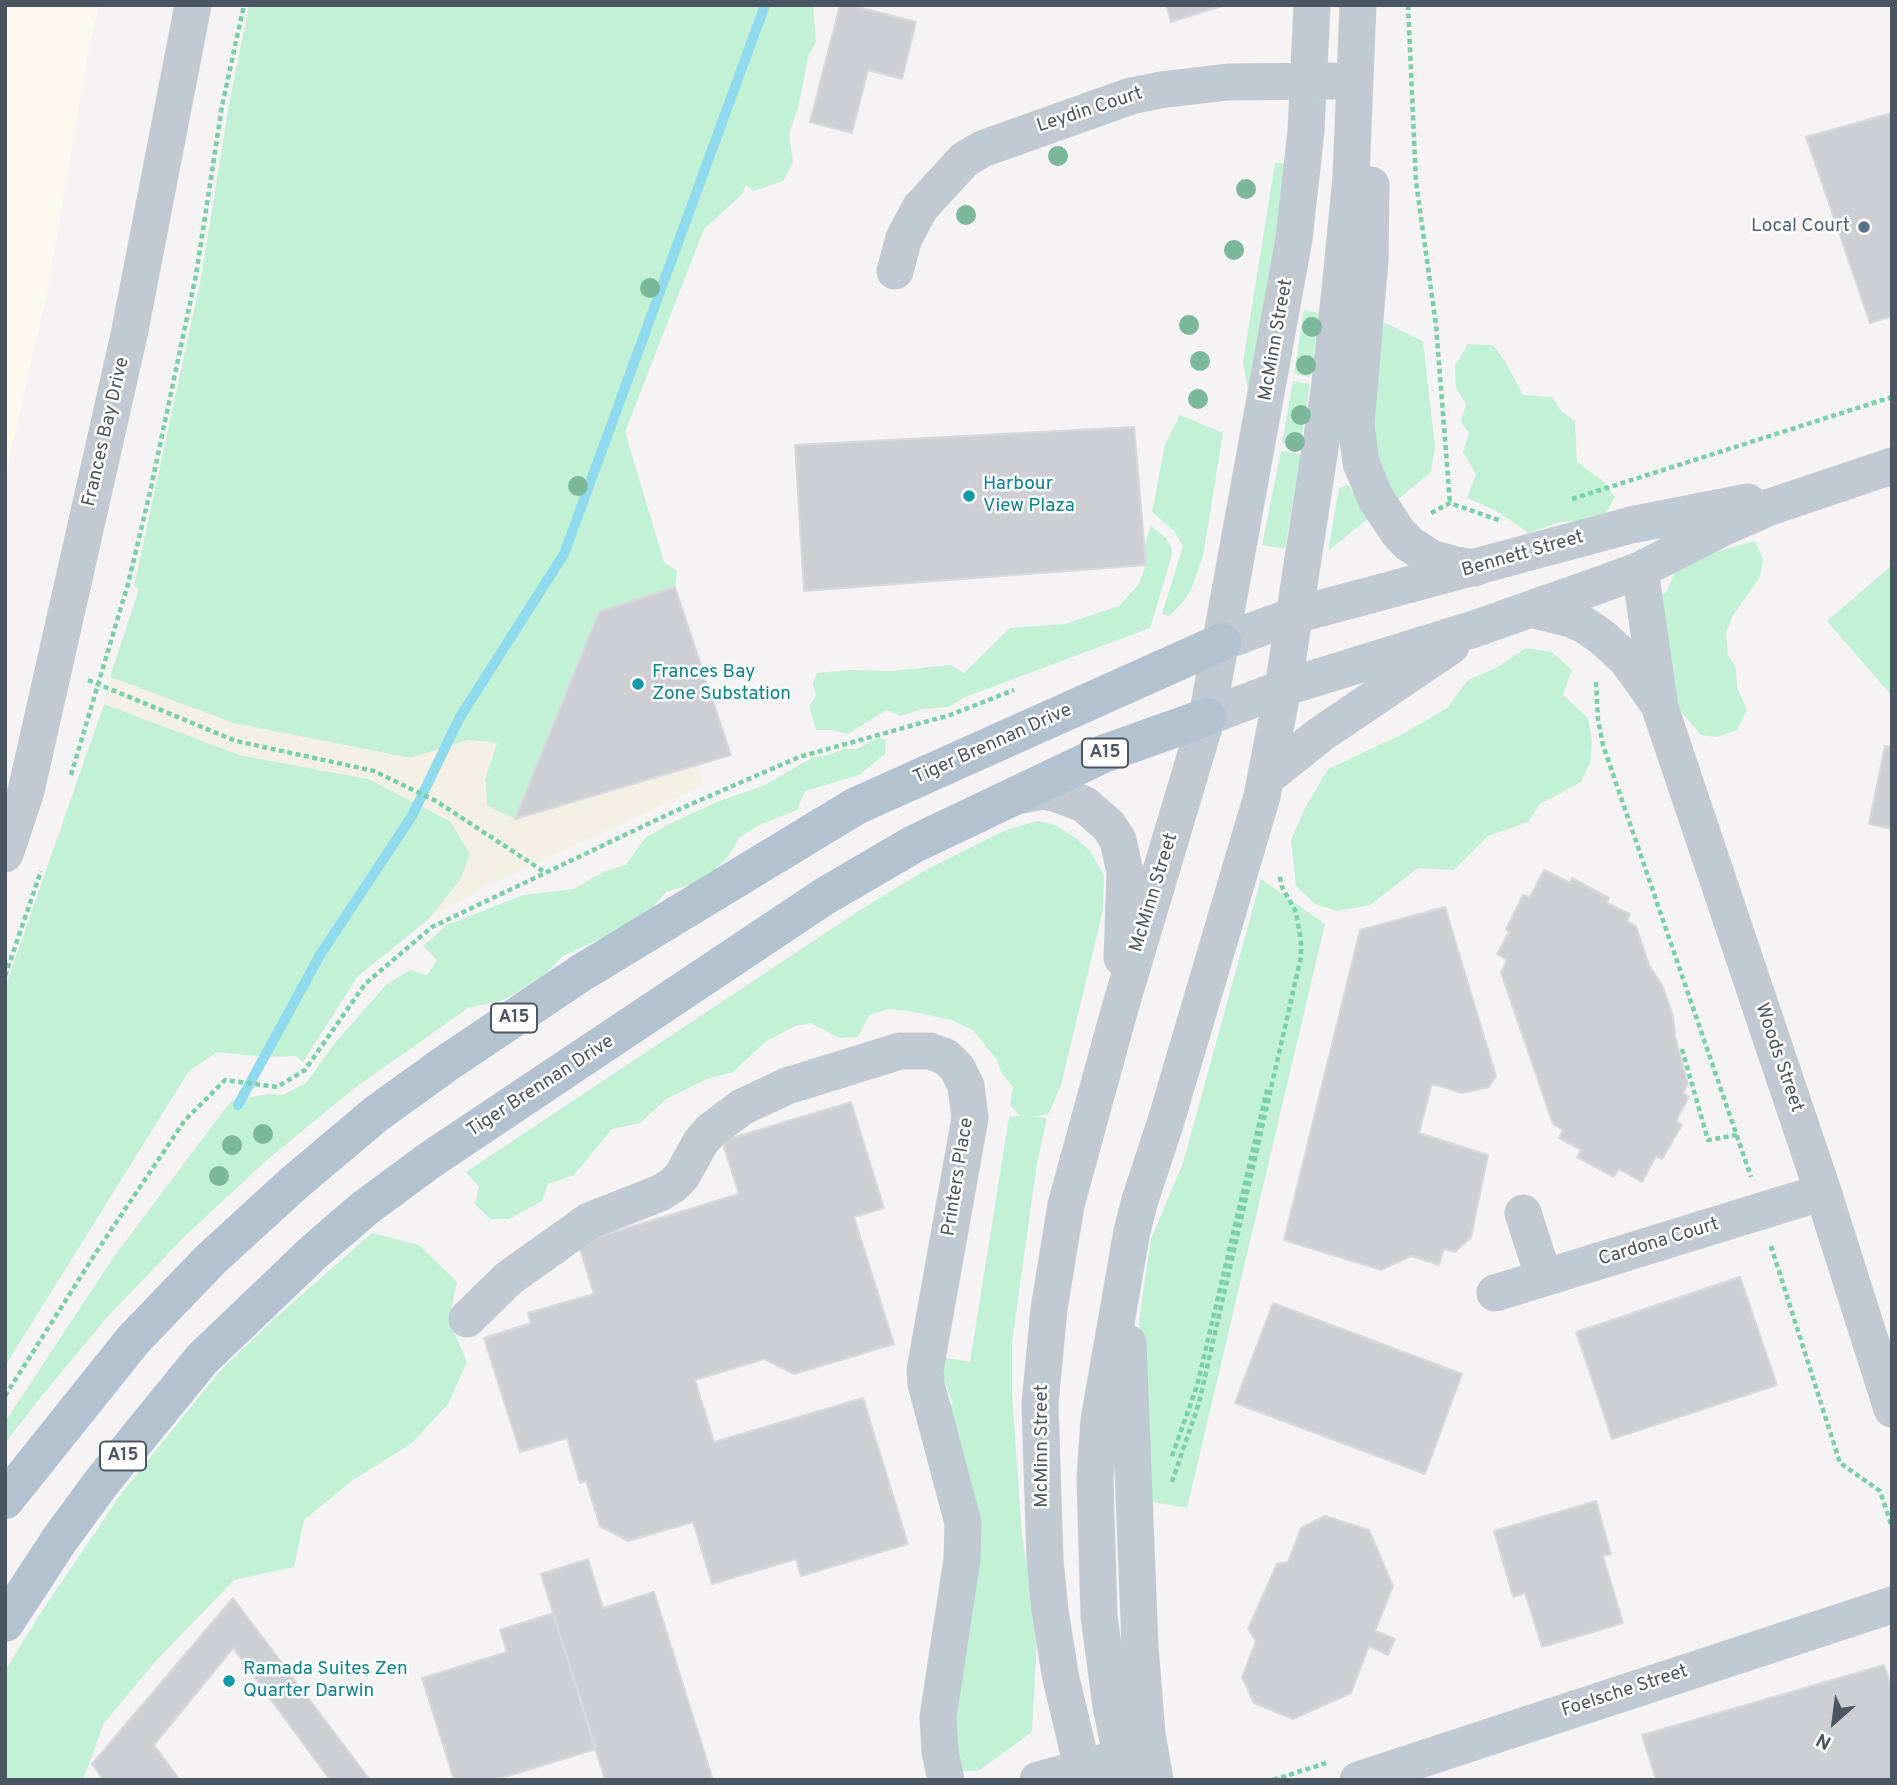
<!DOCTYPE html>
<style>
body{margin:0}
#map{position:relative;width:1897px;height:1785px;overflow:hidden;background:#f5f3f3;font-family:Overpass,sans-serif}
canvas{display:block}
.frame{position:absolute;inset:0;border:7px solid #4a5661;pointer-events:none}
.north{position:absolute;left:1799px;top:1687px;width:70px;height:70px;-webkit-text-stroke:5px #fff;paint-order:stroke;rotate:208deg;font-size:19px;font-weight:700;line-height:28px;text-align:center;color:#4a5661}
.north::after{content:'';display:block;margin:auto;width:24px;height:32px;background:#4a5661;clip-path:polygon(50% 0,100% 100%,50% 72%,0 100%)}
</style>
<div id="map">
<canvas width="1897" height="1785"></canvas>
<div class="frame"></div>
<div class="north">N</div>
</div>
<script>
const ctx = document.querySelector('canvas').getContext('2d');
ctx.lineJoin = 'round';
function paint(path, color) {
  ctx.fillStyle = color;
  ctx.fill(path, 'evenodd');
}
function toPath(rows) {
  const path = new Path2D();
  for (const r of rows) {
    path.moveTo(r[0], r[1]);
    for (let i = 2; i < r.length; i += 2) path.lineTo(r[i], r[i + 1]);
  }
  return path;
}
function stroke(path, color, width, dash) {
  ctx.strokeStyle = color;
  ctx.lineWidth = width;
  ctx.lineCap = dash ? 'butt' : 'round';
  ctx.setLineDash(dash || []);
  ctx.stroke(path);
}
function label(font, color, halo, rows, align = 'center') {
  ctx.font = font + ' Overpass,sans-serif';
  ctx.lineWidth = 5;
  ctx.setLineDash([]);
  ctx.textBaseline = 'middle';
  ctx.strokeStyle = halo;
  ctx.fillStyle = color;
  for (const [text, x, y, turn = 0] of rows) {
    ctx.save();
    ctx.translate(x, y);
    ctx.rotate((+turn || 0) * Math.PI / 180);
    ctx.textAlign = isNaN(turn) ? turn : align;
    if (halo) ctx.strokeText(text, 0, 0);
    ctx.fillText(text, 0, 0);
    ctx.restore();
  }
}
const commercial = toPath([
 [5,5,99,5,91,38,47,293,5,478]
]);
const green = toPath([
 [249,5,813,5,816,42,809,54,798,108,789,134,793,162,783,181,754,191,745,185,743,193,704,229,625,432,664,562,677,571,675,587,599,612,515,819,487,806,485,779,497,743,468,740,410,758,233,723,110,677,139,589,134,586,201,278,228,110],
 [1275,163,1285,163,1278,231,1249,396,1243,362],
 [1304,310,1319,313,1310,377,1294,374],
 [1375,318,1423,341,1435,447,1431,472,1396,501,1376,466,1371,435],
 [1468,344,1493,345,1506,363,1523,395,1552,397,1561,411,1575,421,1577,462,1603,481,1615,497,1603,518,1560,522,1529,533,1495,510,1467,498,1476,474,1463,452,1469,433,1461,422,1466,404,1456,388,1455,366],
 [1293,381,1310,384,1300,448,1282,443],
 [1180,415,1223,433,1203,556,1192,587,1183,602,1169,616,1162,614,1183,546,1174,531,1152,512,1165,445],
 [1281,451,1301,454,1285,549,1262,545],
 [1348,485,1370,517,1328,551,1339,488],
 [1151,526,1166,538,1171,547,1172,555,1150,628,965,697,949,707,922,709,901,716,886,710,848,734,833,730,816,730,809,706,816,696,813,683,817,673,851,670,892,671,951,665,964,673,1010,628,1065,624,1119,606,1139,584,1146,565,1144,547],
 [1755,541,1763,559,1760,577,1733,615,1726,633,1728,655,1736,668,1737,687,1747,710,1737,730,1717,737,1701,735,1667,695,1654,601,1666,592,1677,568,1695,558],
 [1892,565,1892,696,1827,621],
 [1526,648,1552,652,1572,670,1563,695,1588,718,1592,742,1590,763,1581,782,1540,804,1528,822,1488,836,1454,870,1418,868,1370,905,1337,911,1315,904,1296,886,1291,840,1305,808,1328,769,1401,735,1447,708,1468,680,1496,668],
 [104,704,240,755,369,779,450,821,470,854,461,879,429,919,358,976,303,1062,296,1056,264,1057,217,1052,189,1071,5,1366,5,988],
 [879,737,886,740,885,754,859,775,805,791,797,810,759,825,740,837,726,859,703,881,666,892,643,919,563,956,543,976,504,1000,468,1008,352,1090,267,1160,187,1234,109,1315,40,1398,5,1443,5,1422,113,1258,231,1101,269,1094,283,1095,306,1083,335,1043,386,985,410,970,427,975,437,960,423,946,447,925,523,895,574,889,605,871,626,865,645,838,669,824,717,802,765,785,813,757,825,756,845,749,857,749],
 [1038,821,1055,825,1077,839,1090,851,1104,875,1103,910,1061,1085,1049,1113,1036,1117,1047,1118,1037,1163,1012,1343,1012,1392,1022,1535,1037,1638,1032,1732,978,1771,961,1771,951,1758,976,1525,939,1413,953,1403,935,1356,970,1362,1009,1117,1020,1116,1010,1105,1013,1087,1002,1074,997,1060,973,1030,952,1020,909,1011,888,1009,869,1015,858,1037,839,1038,811,1023,795,1026,765,1042,733,1072,707,1079,666,1099,640,1123,612,1129,574,1175,548,1184,542,1201,509,1219,490,1219,475,1204,479,1187,466,1172,860,910,924,871,1006,830],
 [1261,879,1325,924,1187,1508,1147,1501,1139,1321,1151,1239,1183,1163],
 [372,1233,419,1245,457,1282,449,1320,467,1362,448,1404,412,1443,353,1480,304,1520,294,1567,234,1580,155,1662,104,1723,83,1780,5,1780,5,1671,38,1617,121,1494,219,1372,273,1320]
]);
const sand = toPath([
 [110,677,233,723,410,758,468,740,497,743,485,779,487,806,515,819,698,764,703,786,483,888,429,919,461,879,470,854,450,821,369,779,240,755,104,704]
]);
const stream = toPath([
 [238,1105,320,955,412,816,460,717,564,554,765,5]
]);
const building = toPath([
 [840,5,850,5,916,22,902,79,868,70,852,133,810,122,840,5],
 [1166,5,1222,5,1222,6,1171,22,1166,5],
 [1892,113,1892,316,1870,323,1806,137,1892,113],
 [1134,427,1146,565,804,591,795,445,1134,427],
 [675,587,731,755,515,819,599,612,675,587],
 [1885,746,1892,747,1892,829,1869,824,1885,746],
 [1544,870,1570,883,1572,878,1609,898,1607,903,1630,914,1627,921,1636,926,1649,965,1663,987,1673,1016,1675,1036,1688,1084,1683,1093,1689,1097,1676,1121,1682,1125,1662,1159,1656,1156,1642,1182,1619,1169,1614,1177,1577,1157,1581,1150,1559,1138,1563,1130,1553,1124,1501,973,1507,960,1497,954,1509,932,1506,929,1523,895,1530,897,1544,870],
 [1445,907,1496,1076,1489,1087,1462,1093,1432,1084,1419,1133,1488,1155,1471,1237,1455,1252,1444,1249,1439,1265,1411,1256,1381,1270,1284,1240,1360,930,1445,907],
 [851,1102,884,1208,854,1217,894,1344,794,1374,764,1359,695,1380,714,1442,863,1398,908,1544,801,1576,796,1559,712,1584,693,1522,628,1541,600,1526,586,1481,580,1483,567,1438,520,1452,484,1338,531,1323,528,1313,594,1294,578,1243,739,1194,722,1141,851,1102],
 [1740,1277,1777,1385,1612,1439,1576,1332,1740,1277],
 [1273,1303,1462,1374,1425,1474,1235,1403,1273,1303],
 [1596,1501,1611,1554,1603,1556,1623,1623,1542,1647,1525,1593,1513,1597,1494,1531,1596,1501],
 [1325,1516,1369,1530,1393,1586,1375,1631,1395,1639,1388,1655,1369,1646,1351,1693,1293,1719,1254,1703,1242,1677,1256,1641,1248,1629,1277,1564,1288,1562,1301,1528,1325,1516],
 [588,1559,603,1608,654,1592,713,1780,605,1780,541,1574,588,1559],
 [233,1598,370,1780,103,1780,92,1764,233,1598],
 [553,1613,596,1749,495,1780,454,1780,422,1678,507,1652,500,1630,553,1613],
 [233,1648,330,1780,180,1780,154,1745,233,1648],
 [1884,1665,1892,1688,1892,1780,1656,1780,1642,1735,1884,1665]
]);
const path = toPath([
 [1408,5,1416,182,1436,325,1450,503],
 [1572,499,1892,397],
 [1431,513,1450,503,1501,521],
 [88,680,236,741,374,771,436,801,546,873],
 [1596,682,1598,720,1603,745,1751,1177],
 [71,775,128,584,150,492,196,275,222,106,244,5],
 [5,976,41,871],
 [1682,1049,1708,1140,1737,1135],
 [1771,1246,1840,1463,1880,1491,1892,1527],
 [5,1396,97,1251,185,1120,225,1080,277,1087,305,1070,365,984,432,927,673,812,799,757,950,715,1014,690],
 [1172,1456,1197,1386,1268,1086],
 [1172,1482,1199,1403,1301,957,1301,941,1296,912,1282,887,1279,874],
 [1273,1780,1326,1763]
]);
const minor = toPath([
 [1371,185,1370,261,1356,424,1361,463,1376,499,1398,532,1408,543,1431,558,1456,565,1475,568],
 [895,271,904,238,920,208,964,160,982,149,1131,96,1160,90,1228,82,1333,81],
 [1640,570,1660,708,1823,1192,1892,1409],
 [1531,609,1571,619,1586,626,1602,637,1627,660,1656,701],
 [1222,642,1296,615,1631,525,1748,502],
 [1207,717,1283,688,1474,629,1605,583,1640,570,1724,527,1770,507,1892,466],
 [1266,778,1321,734,1451,646],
 [1012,797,1042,791,1054,793,1084,804,1109,826,1118,840,1125,872,1122,958],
 [5,854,26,791,129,335,193,5],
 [1523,1213,1544,1278],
 [1495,1293,1823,1192],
 [467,1319,509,1278,589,1221,660,1193,673,1185,682,1176,700,1143,710,1131,742,1107,787,1086,900,1051,930,1051,946,1057,957,1068,966,1086,970,1118,925,1370,926,1384,963,1523,962,1559,938,1717,940,1751,946,1780],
 [1128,1343,1140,1646,1147,1734,1155,1780],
 [1038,1780,1104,1762],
 [1085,1780,1060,1674,1050,1610,1045,1560,1040,1404,1049,1309,1066,1205,1120,1008,1207,717,1294,239,1306,131,1312,5],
 [1126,1780,1111,1706,1099,1616,1095,1479,1099,1420,1132,1231,1140,1200,1166,1121,1262,796,1283,688,1329,391,1341,280,1351,177,1358,5],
 [1358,1780,1892,1605]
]);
const major = toPath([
 [5,1500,134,1339,211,1259,293,1184,376,1114,444,1065,581,973,856,806,1222,642],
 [5,1623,60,1539,101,1483,202,1359,315,1251,365,1208,430,1160,825,896,914,844,1103,754,1207,717]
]);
const trees = [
 [1058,156],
 [1246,189],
 [966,215],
 [1234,250],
 [650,288],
 [1189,325],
 [1312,327],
 [1200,361],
 [1306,365],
 [1198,399],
 [1301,415],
 [1295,442],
 [578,486],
 [263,1134],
 [232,1145],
 [219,1176]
];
const markers = [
 [1864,227,7,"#5c6f8a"],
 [969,496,7,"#0f9aa8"],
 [638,684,7,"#0f9aa8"],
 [229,1681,7,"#0f9aa8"]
];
const shields = [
 [1105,753,46],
 [514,1018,46],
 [123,1456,46]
];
const shieldNames = [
 ["A15",1105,753],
 ["A15",514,1018],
 ["A15",123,1456]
];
const streetNames = [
 ["Leydin Court",1090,111,-18],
 ["McMinn Street",1277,340,-80],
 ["Frances Bay Drive",107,432,-77],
 ["Bennett Street",1523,555,-16],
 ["Tiger Brennan Drive",993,745,-24],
 ["McMinn Street",1155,893,-73],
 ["Woods Street",1778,1058,71],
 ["Tiger Brennan Drive",541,1087,-33],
 ["Printers Place",959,1177,-81],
 ["Cardona Court",1659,1243,-17],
 ["McMinn Street",1043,1446,-90],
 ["Foelsche Street",1625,1692,-18]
];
const serviceNames = [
 ["Local Court",1850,227]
];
const cultureNames = [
 ["Harbour",983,485],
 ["View Plaza",983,507],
 ["Frances Bay",652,673],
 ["Zone Substation",652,695],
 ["Ramada Suites Zen",243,1670],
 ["Quarter Darwin",243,1692]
];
paint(commercial, '#fdf9ef');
paint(green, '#c3f1d5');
paint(sand, '#f5f0e5');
stroke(stream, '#90daee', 10);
paint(building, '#cdcfd5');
stroke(building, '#d7d9de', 2);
stroke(path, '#7ad0a6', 4.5, [5, 3.5]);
stroke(minor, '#c1cad2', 37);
stroke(major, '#b3c2d1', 38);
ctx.fillStyle = '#7bb799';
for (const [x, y] of trees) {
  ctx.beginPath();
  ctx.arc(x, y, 10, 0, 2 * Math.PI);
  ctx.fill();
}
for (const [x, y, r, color] of markers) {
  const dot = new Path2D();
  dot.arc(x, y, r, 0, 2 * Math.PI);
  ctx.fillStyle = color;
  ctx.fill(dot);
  stroke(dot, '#fff', 2.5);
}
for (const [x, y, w] of shields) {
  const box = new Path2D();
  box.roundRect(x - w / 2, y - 14.5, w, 29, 5);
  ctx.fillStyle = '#fff';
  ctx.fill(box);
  stroke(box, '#4a5661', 2);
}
label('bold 18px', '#4a5661', null, shieldNames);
label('19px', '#4a5661', '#fff', streetNames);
label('19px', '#4e5e75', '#fff', serviceNames, 'right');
label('19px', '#0d838f', '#fff', cultureNames, 'left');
</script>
